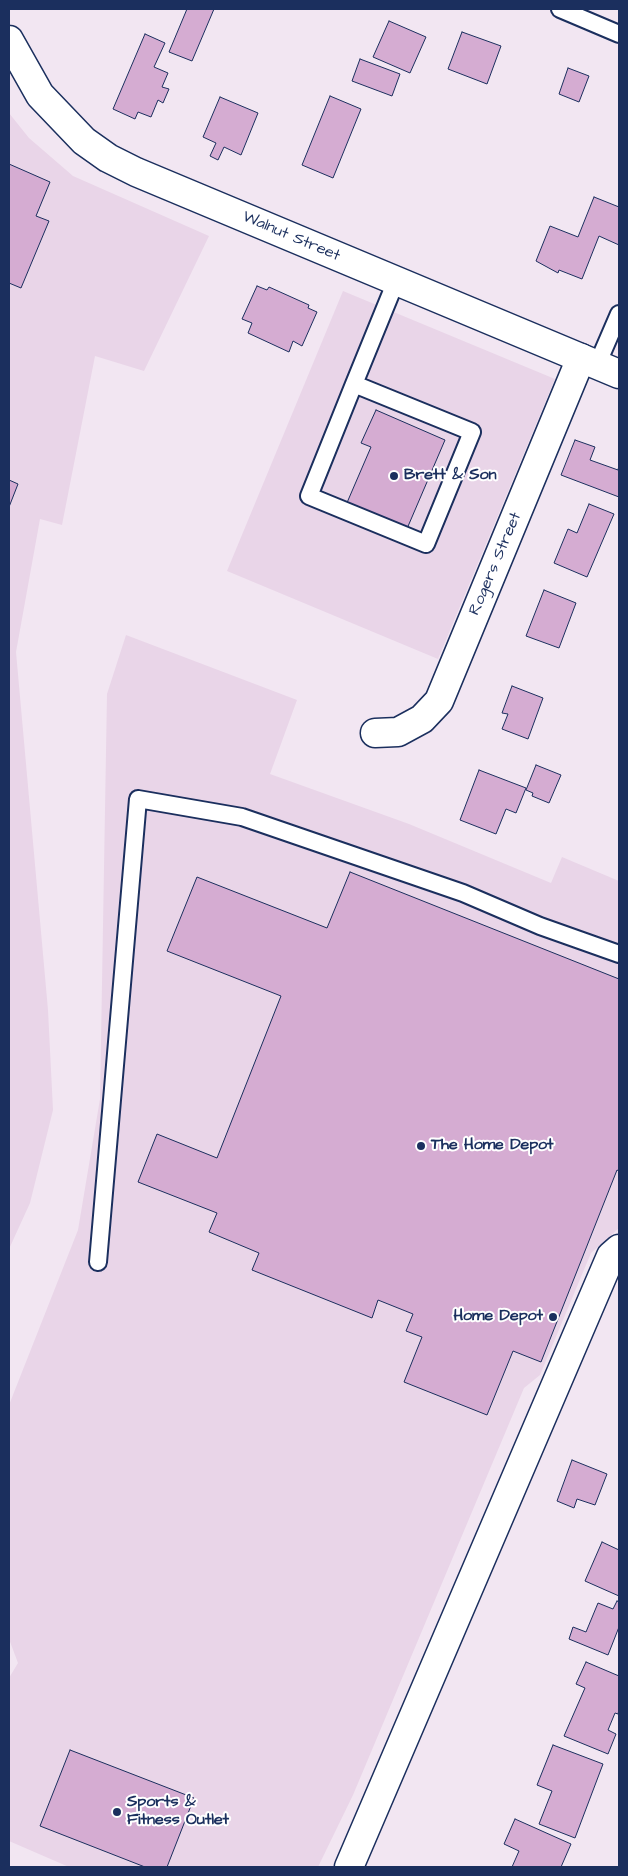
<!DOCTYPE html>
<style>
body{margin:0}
#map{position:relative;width:628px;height:1876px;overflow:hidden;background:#f2e6f2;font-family:"Architects Daughter",sans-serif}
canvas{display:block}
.frame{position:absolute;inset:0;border:10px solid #1b2f5e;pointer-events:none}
</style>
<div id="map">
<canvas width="628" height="1876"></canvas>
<div class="frame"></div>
</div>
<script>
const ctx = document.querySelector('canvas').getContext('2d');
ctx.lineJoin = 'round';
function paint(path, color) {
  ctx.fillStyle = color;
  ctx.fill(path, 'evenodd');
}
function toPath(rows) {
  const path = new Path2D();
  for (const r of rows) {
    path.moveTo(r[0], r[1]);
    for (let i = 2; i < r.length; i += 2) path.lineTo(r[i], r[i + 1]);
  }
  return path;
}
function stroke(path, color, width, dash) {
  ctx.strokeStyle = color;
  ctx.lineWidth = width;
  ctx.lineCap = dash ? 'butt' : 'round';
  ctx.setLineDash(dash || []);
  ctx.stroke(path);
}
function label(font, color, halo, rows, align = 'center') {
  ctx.font = font + ' "Architects Daughter",sans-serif';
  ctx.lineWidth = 4;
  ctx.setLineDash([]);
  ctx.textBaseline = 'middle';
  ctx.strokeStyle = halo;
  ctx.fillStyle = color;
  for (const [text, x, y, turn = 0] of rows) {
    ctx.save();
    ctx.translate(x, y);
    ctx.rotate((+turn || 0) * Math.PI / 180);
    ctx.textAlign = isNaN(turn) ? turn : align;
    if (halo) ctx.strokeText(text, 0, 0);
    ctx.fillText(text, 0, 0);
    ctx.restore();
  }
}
const built = toPath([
 [9,113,29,138,73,176,209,236,144,371,95,356,62,525,40,519,16,652,48,1010,53,1110,30,1203,9,1249],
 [343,291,555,379,438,659,227,571],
 [126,635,297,700,270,774,409,824,551,883,562,857,619,881,619,1228,591,1253,540,1375,524,1388,353,1795,318,1867,69,1867,9,1841,9,1678,18,1663,9,1639,9,1405,78,1230,100,1099,107,694]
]);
const building = toPath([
 [187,9,214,9,192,61,169,52,187,9],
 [389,21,426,37,410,73,373,57,389,21],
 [462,32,501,46,487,84,448,69,462,32],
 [145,34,165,43,154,67,168,73,162,87,169,89,163,103,158,100,151,117,138,112,135,119,113,109,145,34],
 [360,59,400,74,392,96,352,81,360,59],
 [568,68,589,76,579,102,559,94,568,68],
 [330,96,361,109,333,178,302,165,330,96],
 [220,97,258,113,241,155,224,147,218,160,210,156,216,143,203,137,220,97],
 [9,164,50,182,36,216,49,221,21,288,9,283,9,164],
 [594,197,619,207,619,245,599,236,582,279,559,270,558,273,536,261,550,226,578,237,594,197],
 [257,286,267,290,269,287,309,305,308,308,317,312,302,346,293,341,289,352,248,333,252,323,242,319,257,286],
 [376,410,445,440,406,531,346,505,371,447,361,443,376,410],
 [575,440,595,447,590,460,618,470,619,465,619,497,561,475,575,440],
 [9,480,18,484,9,507,9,480],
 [589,504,614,514,587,577,554,563,568,529,577,533,589,504],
 [544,590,576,603,559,648,526,636,544,590],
 [512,686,543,698,528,739,502,729,508,714,502,713,512,686],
 [536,765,561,775,549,803,532,796,533,793,526,790,536,765],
 [479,770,526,788,516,813,506,809,496,834,460,820,479,770],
 [350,872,619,979,619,1171,617,1170,541,1362,513,1351,487,1415,404,1382,422,1337,406,1331,413,1314,378,1300,372,1318,252,1270,259,1253,209,1232,217,1213,138,1182,157,1134,217,1158,281,996,167,951,197,877,327,928,350,872],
 [572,1460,607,1474,595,1505,577,1499,574,1508,557,1501,572,1460],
 [602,1542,619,1550,619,1596,585,1581,602,1542],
 [617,1601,619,1602,619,1627,608,1655,569,1639,573,1627,586,1632,598,1603,613,1609,617,1601],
 [586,1662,619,1676,619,1710,618,1714,615,1713,608,1730,616,1734,608,1754,564,1736,585,1688,576,1684,586,1662],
 [553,1745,603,1764,575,1838,539,1824,552,1791,537,1785,553,1745],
 [70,1750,194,1798,167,1867,145,1867,40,1826,70,1750],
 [515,1819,571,1844,561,1867,512,1867,519,1851,504,1844,515,1819]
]);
const lane = toPath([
 [560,9,619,34],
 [597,365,619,314],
 [354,384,472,432,426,544,309,496,354,384,396,281],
 [98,1262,138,799,242,817,463,893,540,926,619,954]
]);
const street = toPath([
 [375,733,398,732,422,719,439,701,581,358],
 [349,1867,611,1256,619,1249]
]);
const secondary = toPath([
 [9,40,40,95,84,141,108,158,136,172,619,374]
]);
const markers = [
 [394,476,5,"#1b2f5e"],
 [421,1146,5,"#1b2f5e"],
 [553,1317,5,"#1b2f5e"],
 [117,1812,5,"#1b2f5e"]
];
const streetNames = [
 ["Walnut Street",291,237,23],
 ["Rogers Street",496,564,-67]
];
const poiNames = [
 ["Brett & Son",404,476],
 ["The Home Depot",431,1146],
 ["Home Depot",543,1317,"right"],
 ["Sports &",127,1803],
 ["Fitness Outlet",127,1821]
];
paint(built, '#e9d5e8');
paint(building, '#d5acd2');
stroke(building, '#1b2f5e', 1);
stroke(lane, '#1b2f5e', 20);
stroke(street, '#1b2f5e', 31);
stroke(secondary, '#1b2f5e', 31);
stroke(lane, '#fff', 16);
stroke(street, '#fff', 28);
stroke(secondary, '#fff', 28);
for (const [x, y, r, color] of markers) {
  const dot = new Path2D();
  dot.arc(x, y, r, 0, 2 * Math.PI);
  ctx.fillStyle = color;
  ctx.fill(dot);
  stroke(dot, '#fff', 2);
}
label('16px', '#1b2f5e', '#fff', streetNames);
label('bold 16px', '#1b2f5e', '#fff', poiNames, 'left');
</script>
